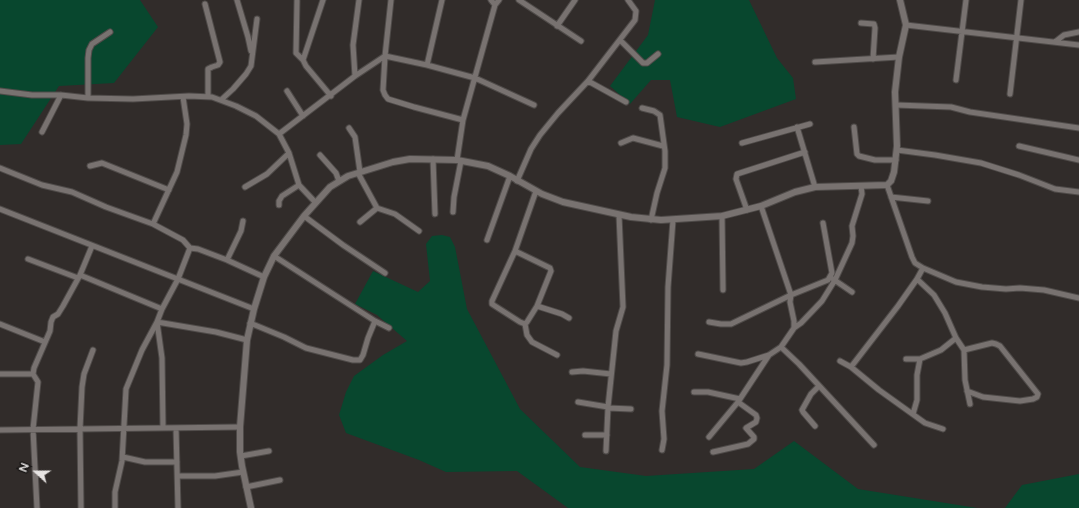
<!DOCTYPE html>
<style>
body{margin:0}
#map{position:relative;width:1079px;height:508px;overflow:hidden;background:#312c2a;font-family:"Varela Round",sans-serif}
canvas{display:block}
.north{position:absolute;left:16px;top:452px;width:40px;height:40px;-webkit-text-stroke:3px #171514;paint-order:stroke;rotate:291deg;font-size:11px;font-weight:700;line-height:16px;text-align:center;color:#e7e4e3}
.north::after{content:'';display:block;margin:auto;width:14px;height:18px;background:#e7e4e3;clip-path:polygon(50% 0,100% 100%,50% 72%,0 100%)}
</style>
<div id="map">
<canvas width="1079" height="508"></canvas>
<div class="north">N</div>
</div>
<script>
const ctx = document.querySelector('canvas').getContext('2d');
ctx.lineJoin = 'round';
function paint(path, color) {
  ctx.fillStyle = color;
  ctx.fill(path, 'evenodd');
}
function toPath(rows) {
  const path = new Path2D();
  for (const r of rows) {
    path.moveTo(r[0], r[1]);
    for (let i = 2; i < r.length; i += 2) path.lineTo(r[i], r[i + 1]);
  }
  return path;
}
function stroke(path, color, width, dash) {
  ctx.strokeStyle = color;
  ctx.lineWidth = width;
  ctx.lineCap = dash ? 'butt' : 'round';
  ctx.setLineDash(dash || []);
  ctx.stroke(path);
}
const green = toPath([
 [0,0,140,0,158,27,114,83,59,86,21,144,0,145],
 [655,0,749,0,777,58,793,78,796,99,720,127,677,117,670,80,651,80,630,104,610,86,648,35],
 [442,235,450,237,455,247,467,309,520,409,580,467,646,476,754,469,794,441,858,489,977,508,568,508,517,471,446,472,419,460,346,433,339,415,346,392,354,376,383,355,407,341,377,315,355,304,373,271,418,292,430,281,426,244,432,236],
 [1079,474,1079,508,1005,508,1022,485]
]);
const minor = toPath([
 [237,0,248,37,251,51],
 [323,0,303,60,306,66,331,96],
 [391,0,385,56,383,90,385,95,388,99,414,107,463,120],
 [491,0,495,5],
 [519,0,581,41],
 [297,1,296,53,303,60],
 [205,4,220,62,218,65,212,67,208,69,208,97],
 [861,23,874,24,875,28,873,59],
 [906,25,1079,45],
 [557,26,575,0],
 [620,40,643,63,647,63,658,54],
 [1055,42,1064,35,1079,32],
 [815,62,899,57],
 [427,65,442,0],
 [355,76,353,45,359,0],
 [956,80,966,0],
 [588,81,626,102],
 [0,91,32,95,61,95,88,98,133,99,189,96,212,97,236,106,256,116,279,134,289,153,299,185,315,202],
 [287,91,303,116],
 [1010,94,1021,0],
 [88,98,88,58,89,50,92,44,110,32],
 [221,100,233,89,246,74,251,66,257,19],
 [896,105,951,107,970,112,1079,128],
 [642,108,654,111,660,115,665,151,665,168,657,193,651,220],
 [797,127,815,187],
 [854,127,857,154,859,156,875,160,896,160],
 [349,128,355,137,360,172],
 [42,132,61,95],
 [279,134,355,76,385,56,427,65,475,78,534,105],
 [621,143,633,138,663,146],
 [742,143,810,124],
 [1019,146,1079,160],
 [897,150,935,155,981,163,1019,175,1055,189,1079,192],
 [320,155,336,173,339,181],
 [433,159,435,214],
 [457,160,463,120,495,5,499,0],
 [90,166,102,163,169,190],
 [0,168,42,185,72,192,106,207,153,224,183,240,190,248,198,249,227,260,264,277],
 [358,173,377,208,395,214,419,231],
 [517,181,531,149,540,135,558,113,588,81,635,20,636,11,628,0],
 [887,185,912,257,915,263,923,268,956,282,982,287,1006,289,1020,288,1044,290,1079,298],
 [245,187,267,174,289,153],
 [891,197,928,201],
 [279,205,279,201,282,196,299,185],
 [0,209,254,309],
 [747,210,736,179,737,174,805,152],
 [453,212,454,197,461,161],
 [304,216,343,245,385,273],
 [722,216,723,290],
 [360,222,377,208],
 [153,224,177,172,186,135,187,124,183,97],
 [487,240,510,176],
 [515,251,550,268,551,271,537,306,527,322,525,324],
 [274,256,375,321,389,328],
 [28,259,78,278],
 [227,260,241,231,243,221],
 [80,275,162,309],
 [833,279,852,292],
 [917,279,934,295,945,313,956,338,964,350,965,380,970,404],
 [537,306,562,314,569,318],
 [709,322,721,324,731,324,791,295,828,280,832,273,823,223],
 [250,323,284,337,306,348,353,360,360,360,363,355,368,338,375,321],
 [0,324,45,342],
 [525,324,520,322,495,306,492,304,492,301,515,251,536,191],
 [525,324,527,335,532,342,557,355],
 [794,328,801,323,822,301,835,280,852,243,853,236,852,226,862,194,861,186],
 [781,347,799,364,874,445],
 [964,350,992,343,996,344,1000,346,1038,394,1037,397,1033,399,1020,401,983,397,967,391],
 [698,354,741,363,747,362,769,355,781,347,794,328,794,321,790,302,791,295,761,206],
 [906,359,920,359,941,350,956,338],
 [840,361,851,367,879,390,925,423,943,429],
 [851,367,898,306,917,279,923,268],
 [572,372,583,371,611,374],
 [0,374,33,374],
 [694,392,708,392,740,399],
 [578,402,608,407],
 [608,408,631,409],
 [913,414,917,400,917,375,920,359],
 [815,426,803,412,802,410,811,394,819,386],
 [163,428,162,358,157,322,162,309,178,279,190,248],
 [176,428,178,508],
 [0,430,240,427],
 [585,435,607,435],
 [709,437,738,402,769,355],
 [662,450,664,439,662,411,667,365,668,287,673,220],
 [606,451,608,407,616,331,623,307,619,215],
 [713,452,748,444,754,439,754,437,746,428,756,422,757,418,756,415,738,402],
 [241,456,269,451],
 [123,457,145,462,177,462],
 [178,476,215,476,243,472],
 [246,487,280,480],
 [37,508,33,429,38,382,33,374,34,368,50,331,51,322,53,317,58,314,63,306,80,275,92,246],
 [81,508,80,429,82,387,84,374,93,350],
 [115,508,115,492,122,461,126,389,142,350,157,322,216,332,247,340]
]);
const tertiary = toPath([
 [251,508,242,466,240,452,240,427,247,340,254,309,264,277,274,256,304,216,330,187,348,176,393,162,410,159,457,160,488,166,510,176,542,194,563,202,631,217,661,220,722,216,761,206,795,192,815,187,887,185,891,181,894,172,897,146,895,92,899,57,906,25,900,0]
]);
paint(green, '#08472e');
stroke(minor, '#4f4b49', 7);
stroke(tertiary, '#4f4b49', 8);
stroke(minor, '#787270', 5);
stroke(tertiary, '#787270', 6);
</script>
